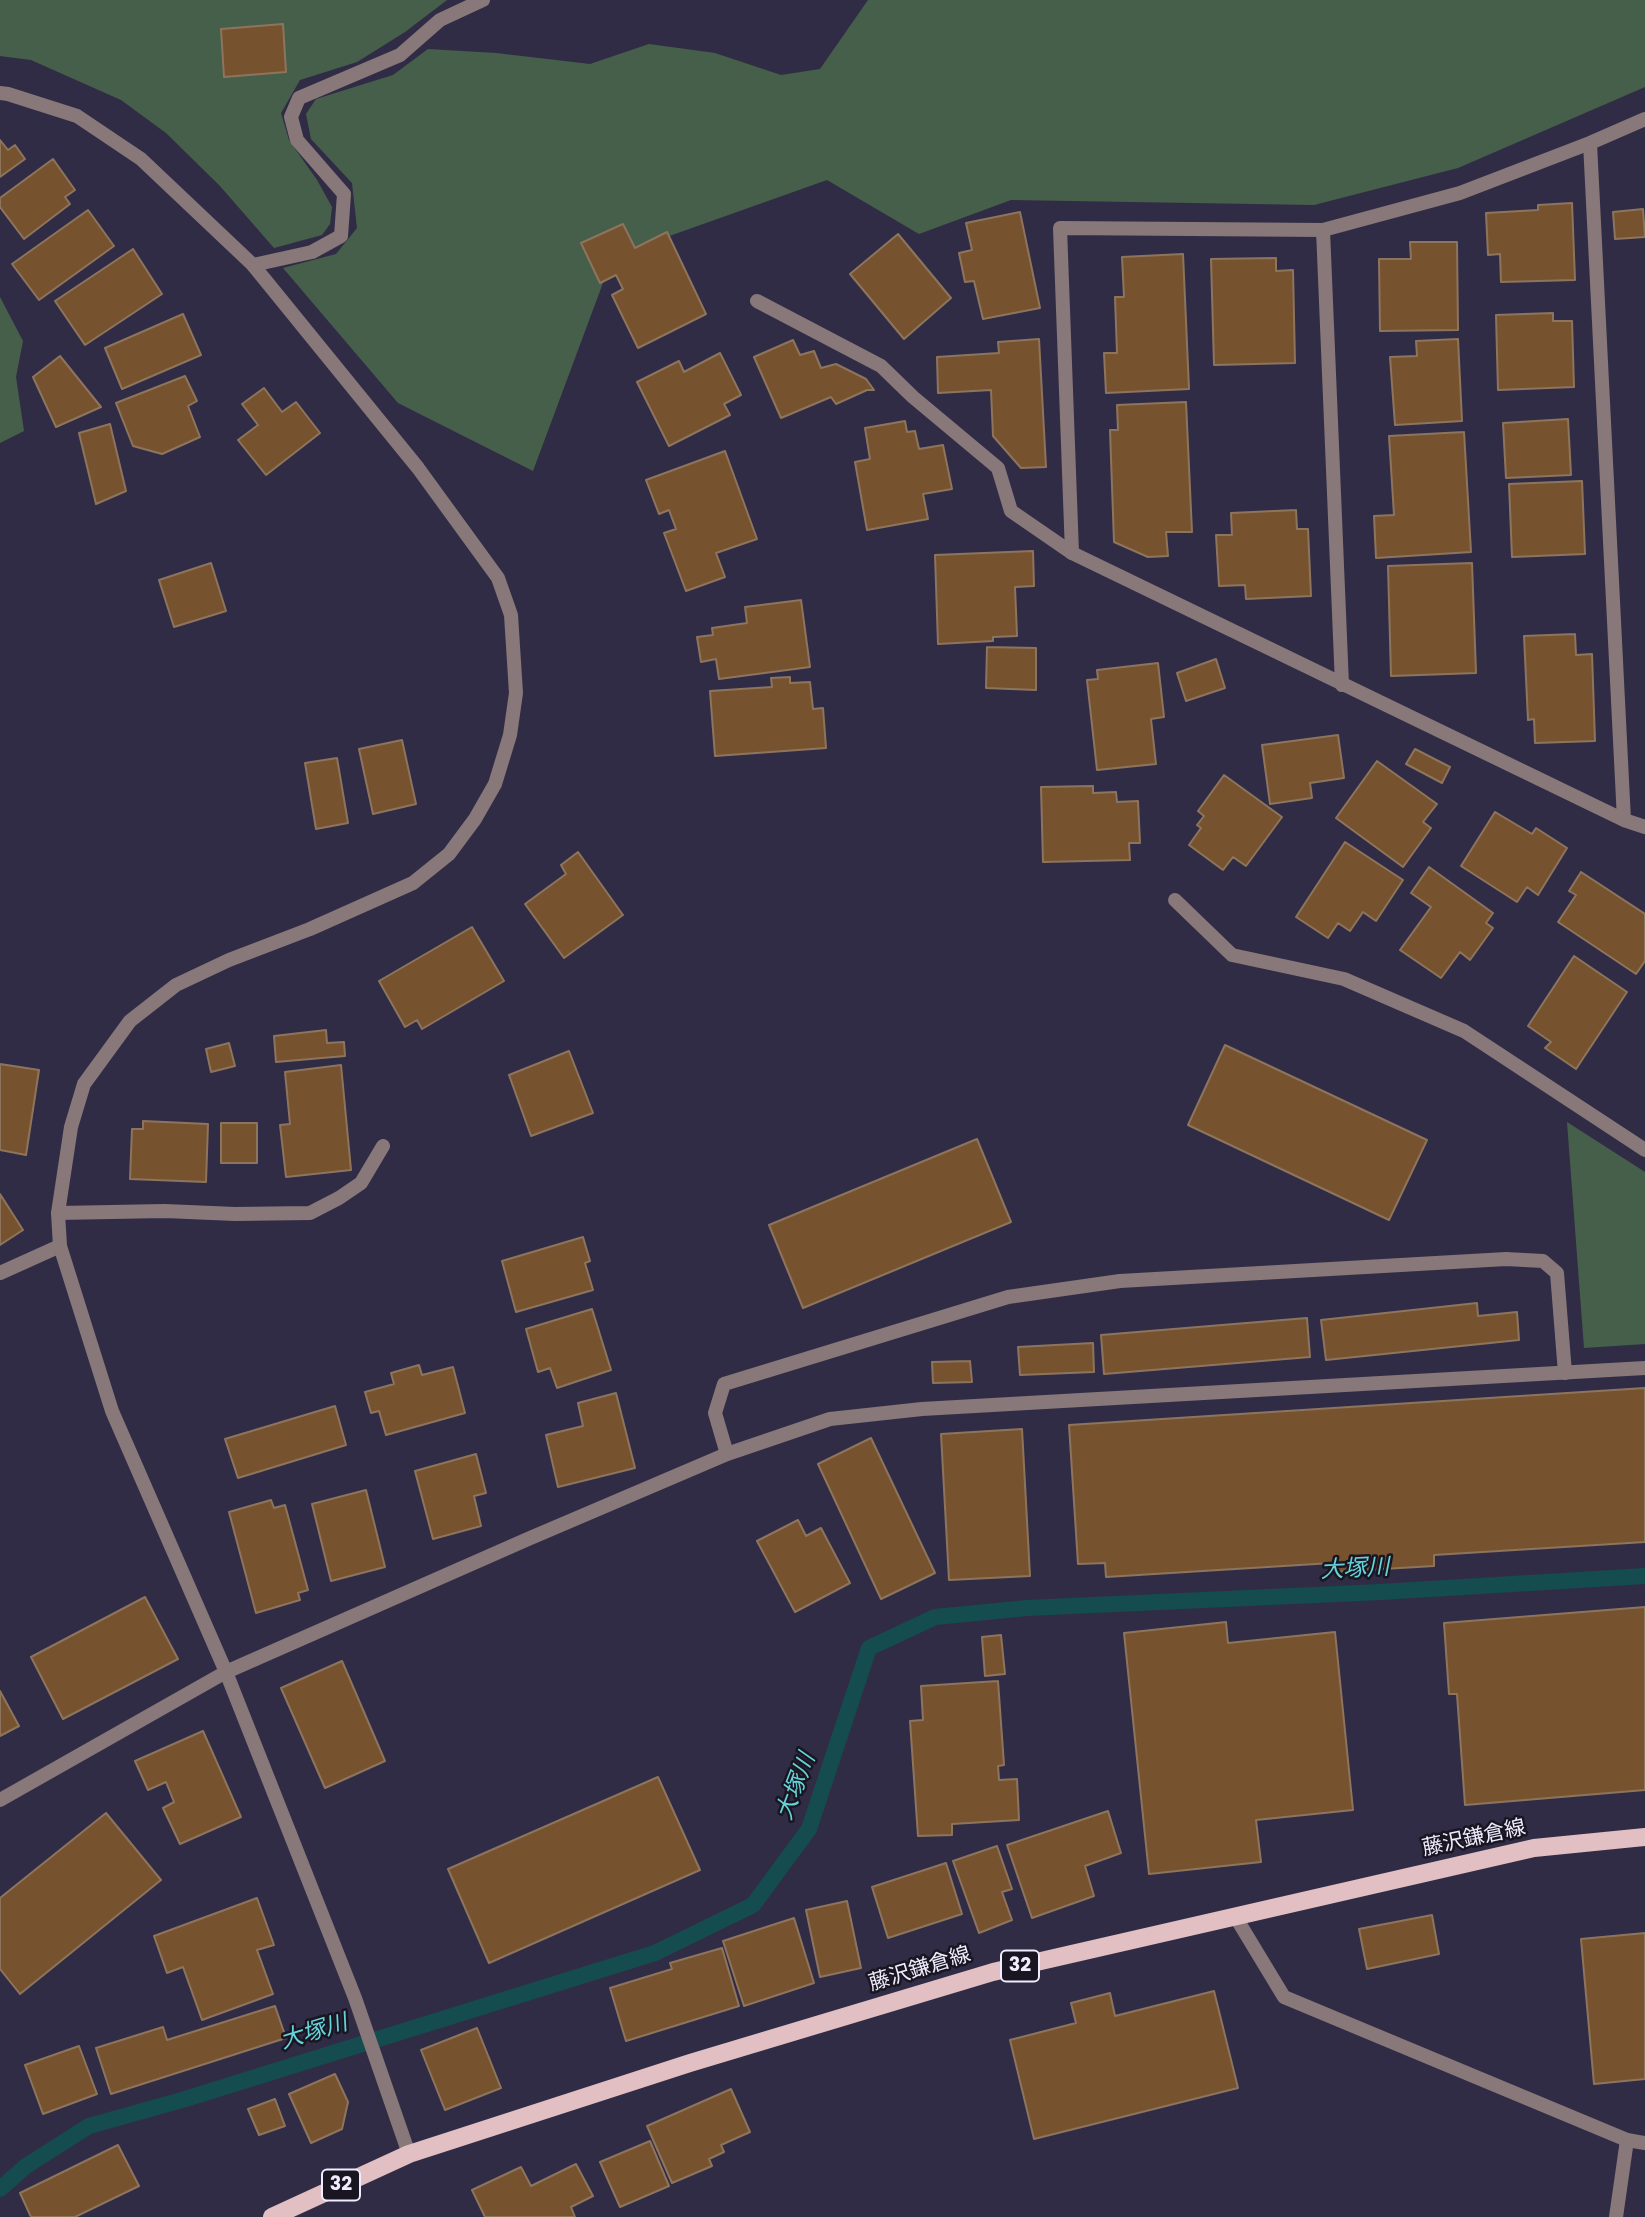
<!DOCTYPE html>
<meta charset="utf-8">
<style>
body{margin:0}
canvas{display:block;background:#312c45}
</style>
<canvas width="1645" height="2217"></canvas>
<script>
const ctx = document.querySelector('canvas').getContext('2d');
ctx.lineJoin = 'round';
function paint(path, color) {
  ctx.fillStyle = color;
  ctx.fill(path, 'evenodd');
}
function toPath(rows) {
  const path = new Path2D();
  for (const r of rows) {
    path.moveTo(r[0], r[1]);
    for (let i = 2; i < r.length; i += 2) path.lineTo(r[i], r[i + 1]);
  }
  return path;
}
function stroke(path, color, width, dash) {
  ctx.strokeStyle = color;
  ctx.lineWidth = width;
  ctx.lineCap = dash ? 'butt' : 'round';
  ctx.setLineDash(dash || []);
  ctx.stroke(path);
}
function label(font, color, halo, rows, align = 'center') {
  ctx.font = font + ' Poppins,"Noto Sans JP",sans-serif';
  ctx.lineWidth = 5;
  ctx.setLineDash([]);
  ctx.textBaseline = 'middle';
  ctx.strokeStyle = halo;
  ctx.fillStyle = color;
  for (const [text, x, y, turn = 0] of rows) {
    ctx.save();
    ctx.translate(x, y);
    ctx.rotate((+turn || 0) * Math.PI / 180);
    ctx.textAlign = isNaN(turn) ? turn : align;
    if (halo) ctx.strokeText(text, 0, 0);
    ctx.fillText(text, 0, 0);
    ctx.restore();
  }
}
const green = toPath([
 [0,0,447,0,405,32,357,62,300,80,281,113,289,140,317,180,332,207,330,224,322,235,274,248,220,186,166,133,121,100,31,60,0,56],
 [868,0,1645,0,1645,87,1458,168,1314,205,1011,200,919,234,827,180,613,256,533,471,398,403,283,268,336,254,357,228,352,183,311,139,306,114,316,99,393,75,428,49,496,53,590,64,649,44,715,53,781,75,820,69],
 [0,297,23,341,16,377,24,431,0,443],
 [1567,1122,1645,1172,1645,1344,1584,1348]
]);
const stream = toPath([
 [0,2189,26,2166,89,2126,182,2100,655,1953,753,1905,809,1829,869,1648,935,1617,1027,1608,1381,1592,1645,1576]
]);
const building = toPath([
 [283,24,286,72,224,77,221,29,283,24],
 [0,140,8,150,15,145,25,159,0,177,0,140],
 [53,159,75,190,65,197,70,204,24,239,0,207,0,198,53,159],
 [1572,203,1575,280,1501,282,1500,254,1488,255,1486,213,1538,210,1538,205,1572,203],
 [1643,209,1645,237,1615,239,1613,212,1643,209],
 [88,210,114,246,39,300,12,264,88,210],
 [1020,212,1040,308,983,319,974,281,965,282,959,253,972,250,966,223,1020,212],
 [623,224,635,248,667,232,706,314,638,348,612,295,623,289,616,275,600,283,581,243,623,224],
 [898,234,951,298,904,339,850,274,898,234],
 [1410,242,1457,242,1458,330,1380,331,1379,259,1411,259,1410,242],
 [133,249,162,294,85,345,55,301,133,249],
 [1183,254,1189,389,1106,393,1104,353,1117,353,1115,297,1124,297,1122,257,1183,254],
 [1276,258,1276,271,1293,270,1295,363,1214,365,1211,259,1276,258],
 [1553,313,1553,321,1572,321,1574,387,1498,390,1496,315,1553,313],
 [183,314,201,355,122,389,105,348,183,314],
 [1039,339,1046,467,1021,468,993,436,991,390,938,393,937,357,999,353,998,342,1039,339],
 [1458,339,1462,421,1395,425,1390,357,1417,356,1416,341,1458,339],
 [793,340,800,355,814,351,821,368,836,364,866,379,874,390,867,390,836,404,831,397,781,418,754,357,793,340],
 [720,353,741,395,724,404,730,415,669,446,637,382,679,361,684,372,720,353],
 [60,356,101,407,56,427,33,377,60,356],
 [185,376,197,401,188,406,200,437,162,454,133,446,116,403,185,376],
 [264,388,282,412,296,402,320,433,266,475,238,440,258,425,242,404,264,388],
 [1186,402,1192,532,1166,532,1168,556,1148,557,1114,542,1110,430,1118,430,1117,405,1186,402],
 [1568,419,1571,475,1506,478,1503,423,1568,419],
 [905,421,907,432,915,431,919,449,943,445,952,489,923,494,928,519,867,530,855,462,870,459,865,428,905,421],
 [110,424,126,491,96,504,79,433,110,424],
 [1464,432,1471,552,1376,558,1374,516,1394,515,1389,436,1464,432],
 [725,451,757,539,716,553,725,577,686,591,664,533,676,529,669,510,659,514,646,480,725,451],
 [1582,481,1585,554,1512,557,1509,484,1582,481],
 [1296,510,1297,529,1308,529,1311,596,1246,599,1245,585,1219,586,1216,535,1232,535,1231,513,1296,510],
 [1033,551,1034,586,1015,587,1017,636,993,637,993,641,938,644,935,555,1033,551],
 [211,563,226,611,174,627,159,580,211,563],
 [1472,563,1476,673,1391,676,1388,566,1472,563],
 [801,600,810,667,719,679,716,659,701,662,697,637,713,635,712,628,747,623,745,607,801,600],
 [1575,634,1576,655,1592,654,1595,741,1535,743,1534,719,1528,720,1524,636,1575,634],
 [987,647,1036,648,1036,690,986,688,987,647],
 [1216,659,1225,688,1186,701,1177,673,1216,659],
 [1158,663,1164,717,1151,719,1156,764,1097,770,1087,680,1098,679,1097,670,1158,663],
 [790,677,790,683,810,682,813,709,823,708,826,748,715,756,710,691,772,687,771,678,790,677],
 [1338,735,1344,778,1310,783,1312,798,1270,804,1262,745,1338,735],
 [402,740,416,804,373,814,359,749,402,740],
 [1415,749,1450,767,1442,783,1406,764,1415,749],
 [337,758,348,823,316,829,305,763,337,758],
 [1377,761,1437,804,1423,822,1431,828,1403,867,1336,818,1377,761],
 [1224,775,1282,817,1246,866,1233,857,1223,870,1189,845,1201,828,1197,825,1204,816,1198,811,1224,775],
 [1093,786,1093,793,1116,792,1117,802,1138,801,1140,843,1129,843,1130,860,1043,862,1041,787,1093,786],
 [1495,812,1532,834,1536,828,1567,848,1538,895,1527,887,1517,902,1461,866,1495,812],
 [1345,842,1403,880,1376,921,1363,912,1350,931,1338,923,1328,938,1296,917,1345,842],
 [578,852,623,915,564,958,525,904,566,874,561,865,578,852],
 [1429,867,1493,913,1486,923,1493,928,1470,960,1460,952,1441,978,1400,950,1431,907,1411,893,1429,867],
 [1581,872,1645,914,1645,961,1636,974,1558,922,1576,895,1569,891,1581,872],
 [472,927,504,981,422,1029,417,1020,405,1027,379,981,472,927],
 [1574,956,1627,992,1576,1069,1545,1048,1551,1042,1528,1026,1574,956],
 [326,1030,327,1043,344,1042,345,1056,276,1062,274,1036,326,1030],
 [229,1043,235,1066,211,1072,206,1049,229,1043],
 [1225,1045,1427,1140,1389,1220,1188,1125,1225,1045],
 [569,1051,593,1113,531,1136,509,1075,569,1051],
 [0,1064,39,1070,26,1155,0,1150,0,1064],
 [341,1065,351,1170,286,1177,280,1125,290,1124,285,1072,341,1065],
 [143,1121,208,1124,206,1182,130,1179,132,1129,143,1129,143,1121],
 [221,1123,257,1123,257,1163,221,1163,221,1123],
 [977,1139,1011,1222,803,1308,769,1225,977,1139],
 [0,1194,23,1230,0,1245,0,1194],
 [583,1237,590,1261,585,1263,593,1290,516,1312,502,1261,583,1237],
 [1477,1303,1478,1316,1517,1312,1519,1340,1326,1360,1321,1320,1477,1303],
 [592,1309,611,1370,557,1388,550,1368,538,1372,526,1329,592,1309],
 [1307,1318,1310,1357,1104,1374,1101,1335,1307,1318],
 [1093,1343,1094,1372,1020,1375,1018,1347,1093,1343],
 [970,1361,972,1382,933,1383,932,1362,970,1361],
 [419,1365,422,1375,453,1367,465,1413,386,1435,379,1411,371,1413,365,1392,394,1384,391,1373,419,1365],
 [1645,1388,1645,1542,1434,1555,1434,1566,1332,1572,1332,1563,1106,1577,1105,1563,1078,1564,1069,1425,1645,1388],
 [616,1393,635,1468,558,1487,546,1435,583,1426,578,1403,616,1393],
 [335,1406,346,1445,238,1478,225,1439,335,1406],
 [1022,1429,1030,1576,949,1580,941,1434,1022,1429],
 [871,1438,935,1573,881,1599,818,1464,871,1438],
 [476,1454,486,1493,474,1496,481,1526,433,1539,415,1471,476,1454],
 [366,1490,385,1567,331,1581,312,1504,366,1490],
 [271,1500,274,1508,285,1505,308,1590,298,1593,300,1600,256,1613,229,1512,271,1500],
 [798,1520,806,1536,821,1528,850,1583,795,1612,757,1541,798,1520],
 [145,1597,178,1659,63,1719,31,1657,145,1597],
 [1645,1607,1645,1790,1465,1805,1457,1694,1449,1694,1444,1623,1645,1607],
 [1226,1622,1228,1643,1335,1632,1353,1810,1256,1820,1261,1862,1149,1874,1124,1633,1226,1622],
 [1001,1635,1005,1674,985,1676,982,1637,1001,1635],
 [342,1661,385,1761,325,1788,281,1688,342,1661],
 [998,1681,1004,1765,998,1766,999,1780,1017,1779,1019,1820,952,1824,952,1835,918,1836,910,1721,923,1720,921,1686,998,1681],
 [0,1691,19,1726,0,1736,0,1691],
 [203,1731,241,1817,180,1844,163,1808,174,1802,166,1782,148,1790,135,1761,203,1731],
 [658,1777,700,1870,489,1963,448,1869,658,1777],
 [1108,1811,1121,1853,1085,1866,1094,1896,1032,1918,1007,1845,1108,1811],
 [106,1813,161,1880,20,1994,0,1969,0,1898,106,1813],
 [997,1846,1012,1889,1002,1892,1012,1920,979,1933,953,1861,997,1846],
 [946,1863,962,1914,888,1938,872,1887,946,1863],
 [257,1898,274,1945,257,1950,273,1994,202,2020,183,1967,167,1973,154,1936,257,1898],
 [847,1901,861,1968,820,1977,806,1910,847,1901],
 [1432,1915,1439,1954,1367,1969,1359,1929,1432,1915],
 [794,1918,814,1983,744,2006,723,1941,794,1918],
 [1645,1933,1645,2079,1594,2084,1581,1939,1645,1933],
 [722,1948,739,2006,626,2041,610,1988,672,1969,670,1963,722,1948],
 [1214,1991,1238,2088,1034,2139,1010,2040,1076,2023,1071,2003,1110,1993,1115,2016,1214,1991],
 [275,2006,286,2038,111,2094,96,2048,163,2027,167,2040,275,2006],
 [477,2028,501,2088,445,2110,421,2050,477,2028],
 [79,2046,97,2094,43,2114,25,2065,79,2046],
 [335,2074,348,2102,342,2129,311,2143,289,2094,335,2074],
 [731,2089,750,2132,721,2145,724,2152,709,2159,712,2166,672,2183,647,2126,731,2089],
 [275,2099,285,2126,259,2135,248,2109,275,2099],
 [650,2141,669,2186,620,2207,600,2162,650,2141],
 [118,2145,139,2186,75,2217,31,2217,20,2193,118,2145],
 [576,2164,593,2196,571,2207,575,2217,485,2217,472,2190,521,2167,531,2186,576,2164]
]);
const service = toPath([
 [253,265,312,252,341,236,344,194,297,140,291,117,299,98,400,55,440,20,483,0],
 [757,301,881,366,913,397,998,468,1011,511,1072,553],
 [1175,900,1232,955,1344,979,1464,1031,1645,1150],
 [58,1213,165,1211,235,1214,310,1213,339,1198,361,1183,383,1146],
 [727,1454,715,1413,724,1384,1008,1297,1120,1281,1506,1259,1543,1261,1557,1273,1565,1373]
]);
const pedestrian = toPath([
 [1616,2217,1627,2140]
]);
const minor = toPath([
 [1645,119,1590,143,1460,193,1323,230,1060,228,1072,553,1624,820,1645,827],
 [1590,143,1624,820],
 [1323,230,1342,685],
 [0,1273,60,1246],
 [0,1800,226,1672,528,1539,727,1454,830,1419,922,1409,1645,1368],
 [1235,1916,1284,1997,1627,2140,1645,2143]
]);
const tertiary = toPath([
 [0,93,8,94,77,116,141,159,253,265,418,468,498,578,511,615,516,693,510,735,495,784,475,819,449,854,413,883,310,929,229,960,176,985,130,1021,84,1084,71,1127,58,1213,60,1246,112,1411,226,1672,355,1998,409,2154]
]);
const primary = toPath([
 [272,2217,409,2154,690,2063,993,1972,1534,1848,1645,1837]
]);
const shields = [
 [1020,1966,38],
 [341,2185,38]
];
const shieldNames = [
 ["32",1020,1966],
 ["32",341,2185]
];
const streetNames = [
 ["藤沢鎌倉線",1474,1839,-12],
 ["藤沢鎌倉線",920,1970,-17]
];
const waterNames = [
 ["大塚川",1355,1570,-3],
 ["大塚川",797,1787,-69],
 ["大塚川",314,2033,-17]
];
paint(green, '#465f4a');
stroke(stream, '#144c50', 16);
paint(building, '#77522f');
stroke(building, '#8d745d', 2);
stroke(service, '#887879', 14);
stroke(pedestrian, '#887879', 14);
stroke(minor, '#887879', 14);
stroke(tertiary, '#887879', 14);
stroke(primary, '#e1bfc2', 18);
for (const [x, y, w] of shields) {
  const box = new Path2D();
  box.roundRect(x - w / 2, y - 15.5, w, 31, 5);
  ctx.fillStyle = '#191622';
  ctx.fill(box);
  stroke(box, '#efecfd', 2);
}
label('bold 19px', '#efecfd', null, shieldNames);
label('21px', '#efecfd', '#191622', streetNames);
label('italic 23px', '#65d3da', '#191622', waterNames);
</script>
